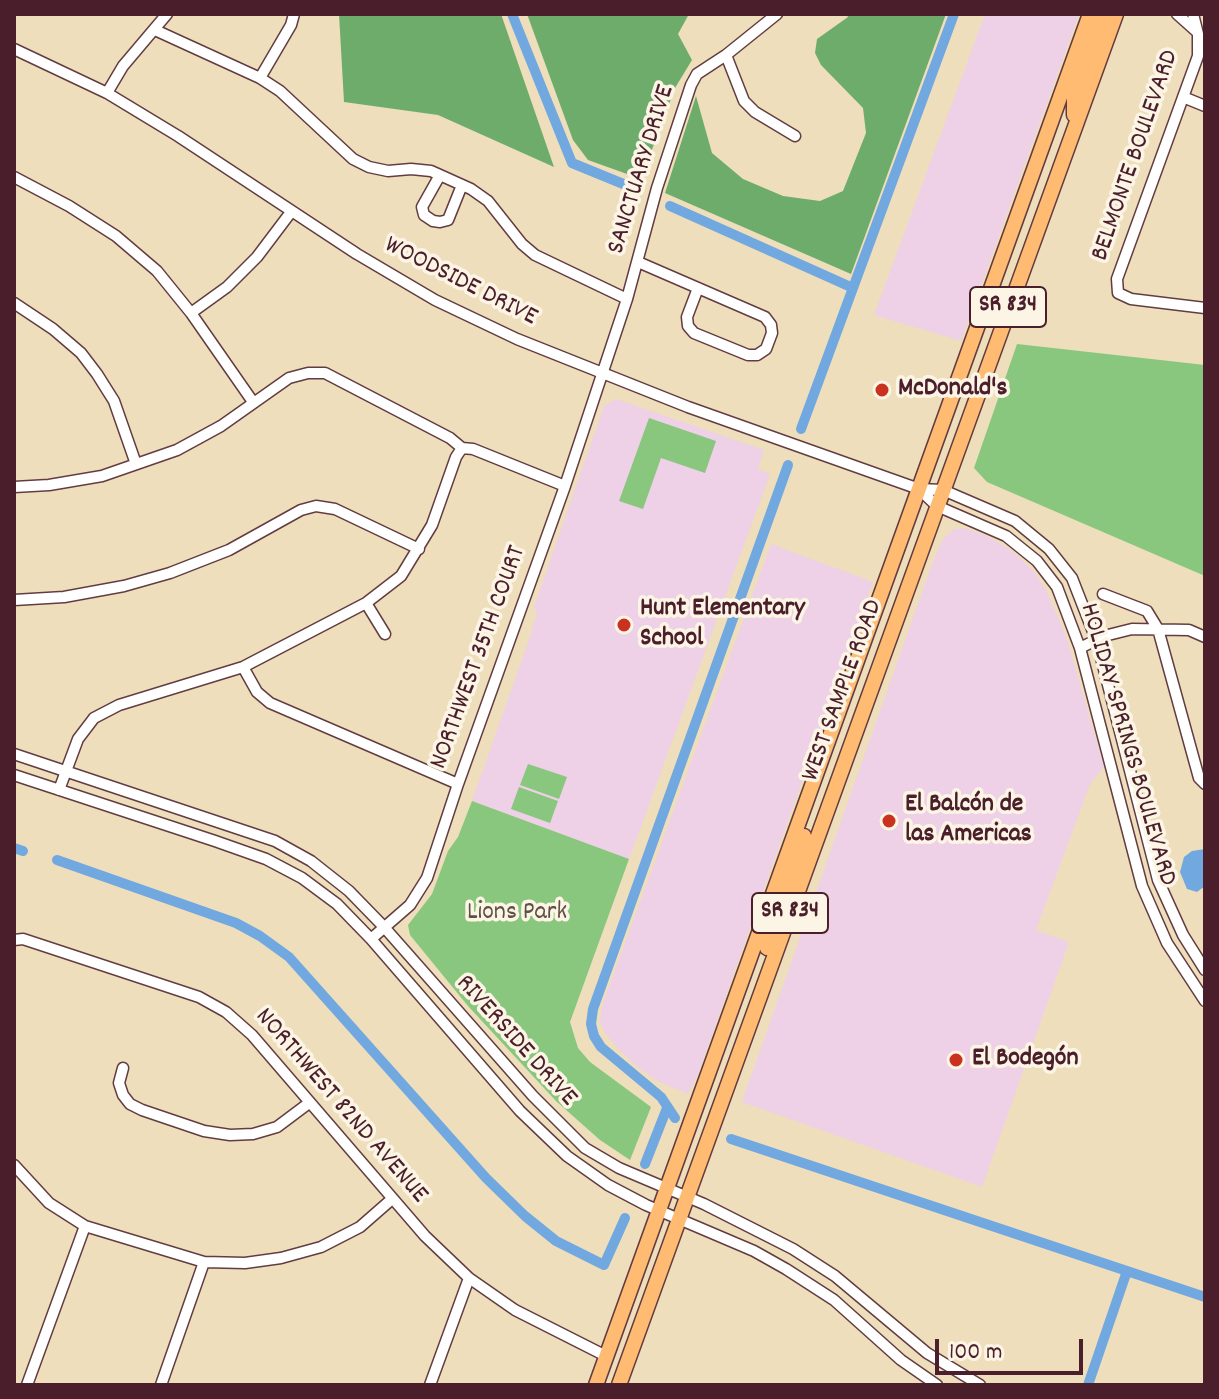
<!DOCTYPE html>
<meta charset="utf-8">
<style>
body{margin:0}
#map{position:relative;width:1219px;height:1399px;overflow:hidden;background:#eedebc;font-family:Dekko,sans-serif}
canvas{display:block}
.frame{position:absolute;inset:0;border:16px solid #4a1f2b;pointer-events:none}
.scale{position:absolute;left:935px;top:1339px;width:148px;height:36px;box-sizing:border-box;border:4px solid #4a1f2b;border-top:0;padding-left:10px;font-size:24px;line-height:28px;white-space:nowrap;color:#4a1f2b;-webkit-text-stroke:6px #fcf5e5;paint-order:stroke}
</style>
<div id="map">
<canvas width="1219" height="1399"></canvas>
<div class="frame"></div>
<div class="scale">100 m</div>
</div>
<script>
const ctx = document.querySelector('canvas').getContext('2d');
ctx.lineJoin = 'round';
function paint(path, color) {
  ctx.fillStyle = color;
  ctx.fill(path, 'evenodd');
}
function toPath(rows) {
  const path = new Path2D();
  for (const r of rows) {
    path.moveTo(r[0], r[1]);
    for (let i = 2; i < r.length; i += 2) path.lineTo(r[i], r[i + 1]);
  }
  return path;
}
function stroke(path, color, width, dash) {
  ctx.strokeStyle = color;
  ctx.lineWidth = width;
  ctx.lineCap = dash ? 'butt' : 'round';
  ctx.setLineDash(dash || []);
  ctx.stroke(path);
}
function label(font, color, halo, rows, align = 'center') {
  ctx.font = font + ' Dekko,sans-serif';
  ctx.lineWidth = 7;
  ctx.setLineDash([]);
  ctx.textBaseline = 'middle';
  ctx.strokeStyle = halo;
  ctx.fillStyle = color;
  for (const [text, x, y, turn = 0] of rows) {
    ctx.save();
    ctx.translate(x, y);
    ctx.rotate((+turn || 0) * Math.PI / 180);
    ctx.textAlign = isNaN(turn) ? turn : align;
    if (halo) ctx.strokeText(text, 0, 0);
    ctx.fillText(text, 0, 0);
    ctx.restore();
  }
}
const built = toPath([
 [985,14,1079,14,961,341,874,315],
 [616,399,764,450,758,469,770,474,629,859,472,801,530,637,537,613,534,607,604,406],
 [964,528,985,535,1011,550,1034,571,1046,590,1066,636,1104,767,1090,784,1036,930,1069,942,982,1187,742,1102,932,564,943,539,952,530],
 [771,544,873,582,698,1074,688,1094,659,1082,640,1069,620,1051,605,1033,600,1022,602,1006]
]);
const green = toPath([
 [1017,344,1205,365,1205,576,987,482,974,468],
 [649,418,716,441,705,473,661,458,643,509,619,501],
 [528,764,567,777,559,799,520,785],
 [519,787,558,801,550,823,511,809],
 [472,801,629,859,570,1022,578,1048,590,1062,651,1107,630,1160,600,1140,556,1101,468,1006,410,935,408,925,432,894,448,851,458,837]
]);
const forest = toPath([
 [339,14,501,14,554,167,438,115,344,102],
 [527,14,689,14,678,34,692,60,675,88,641,179,588,160,573,140],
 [846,14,946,14,851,274,665,193,696,96,712,153,743,179,783,196,820,201,843,191,866,133,863,108,821,65,815,53,817,39,848,17]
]);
const water = toPath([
 [1205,849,1205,886,1197,892,1187,889,1180,872,1184,857,1192,851]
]);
const canal = toPath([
 [512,14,572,163,638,190],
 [670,206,853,288],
 [801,429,954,14],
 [14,848,23,851],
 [57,860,236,923,260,936,289,957,486,1178,525,1216,556,1241,604,1265,625,1218],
 [675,1118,661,1097,601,1047,594,1036,591,1024,593,1009,788,465],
 [731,1139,1205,1297],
 [645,1164,667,1108],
 [1088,1385,1127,1271]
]);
const minor = toPath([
 [1177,14,1196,31],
 [1193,14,1198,34,1198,56,1117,279,1118,293,1131,299,1205,308],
 [155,30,260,78,280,91,353,159,369,167,388,171,411,169,431,171,471,189,488,201,522,244,535,255,627,299],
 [14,49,107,93,178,136,357,254,435,300,517,339,688,407,919,489,943,490,1015,521,1049,549,1072,578,1097,642,1158,880,1183,935,1205,970],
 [726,55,744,101,755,112,795,136],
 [260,78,291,25,294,14],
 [107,93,123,66,167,14],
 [1183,97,1205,106],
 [440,175,422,207,424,215,433,221,440,222,448,220,462,185],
 [14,177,69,206,116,236,157,271,191,313,253,402],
 [638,262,698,288,765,317,771,325,772,333,766,349,757,355,748,355,694,333,688,326,687,317,698,288],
 [14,303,53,329,81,353,97,374,114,401,136,464],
 [191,313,227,287,257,257,291,212],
 [14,487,49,485,102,476,177,450,221,426,289,378,308,373,325,373,450,438,462,448,473,449,565,486],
 [919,489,937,506,1006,536,1037,561,1057,587,1080,648,1142,886,1167,943,1205,1001],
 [1103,594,1147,611,1158,629,1199,778,1205,784],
 [14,600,64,597,124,586,170,573,229,550,301,510,316,506,335,509,419,549],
 [366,603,385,634],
 [1080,648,1104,636,1132,629,1189,630,1205,637],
 [243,667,257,692,270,703,458,784],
 [14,754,275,841,311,861,349,891,384,927,533,1096,585,1148,619,1168,704,1204,793,1249,835,1276,927,1353,980,1385],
 [14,775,215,841,266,859,302,878,337,904,371,939,520,1111,567,1156,608,1185,646,1205,754,1251,786,1269,834,1300,901,1360,937,1385],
 [59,790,78,739,94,718,119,705,243,667,366,603,401,576,432,525,456,457,462,448],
 [371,939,410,905,427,878,458,784,565,486,627,299,657,188,691,85,697,74,726,55,777,14],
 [14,940,23,939,199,997,226,1012,252,1035,425,1236,469,1278,515,1310,606,1356],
 [123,1068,119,1083,123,1095,130,1104,142,1110,204,1131,230,1135,253,1134,277,1127,309,1103],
 [14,1165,49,1203,85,1226,204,1262,245,1263,281,1258,321,1247,360,1227,392,1199],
 [27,1385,85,1226],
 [161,1385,204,1262],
 [430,1385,469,1278]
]);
const major = toPath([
 [1074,115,1074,96,1104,14],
 [792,906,787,887,804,836],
 [767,948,780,909,774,891],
 [596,1385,1090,14],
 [619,1385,1116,14]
]);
const markers = [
 [882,390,8,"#c8321e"],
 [624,625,8,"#c8321e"],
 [889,821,8,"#c8321e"],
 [956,1060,8,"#c8321e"]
];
const shields = [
 [1008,307,76],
 [790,913,76]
];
const shieldNames = [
 ["SR 834",1008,307],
 ["SR 834",790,913]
];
const streetNames = [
 ["BELMONTE BOULEVARD",1137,156,-71],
 ["SANCTUARY DRIVE",643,170,-73],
 ["WOODSIDE DRIVE",460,283,27],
 ["NORTHWEST 35TH COURT",480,658,-70],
 ["WEST SAMPLE ROAD",844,691,-70],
 ["HOLIDAY SPRINGS BOULEVARD",1126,745,74],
 ["RIVERSIDE DRIVE",515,1042,48],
 ["NORTHWEST 82ND AVENUE",340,1107,49]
];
const poiNames = [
 ["McDonald's",898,390],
 ["Hunt Elementary",640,610],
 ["School",640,640],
 ["El Balcón de",905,806],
 ["las Americas",905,836],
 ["El Bodegón",972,1060]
];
const parkNames = [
 ["Lions Park",517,914]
];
paint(built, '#eed0e7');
paint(green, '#88c77d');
paint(forest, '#6eac6c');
paint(water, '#71a8e0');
stroke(canal, '#71a8e0', 10);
stroke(minor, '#633c41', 13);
stroke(major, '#633c41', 17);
stroke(minor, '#fff', 10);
stroke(major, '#febb71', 14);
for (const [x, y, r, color] of markers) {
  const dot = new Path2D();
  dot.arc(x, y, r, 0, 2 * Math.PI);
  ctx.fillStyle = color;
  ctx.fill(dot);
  stroke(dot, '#fcf5e5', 3);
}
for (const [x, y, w] of shields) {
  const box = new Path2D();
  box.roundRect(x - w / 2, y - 20, w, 40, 6);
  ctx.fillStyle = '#fcf5e5';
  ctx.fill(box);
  stroke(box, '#4a1f2b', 2);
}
label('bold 24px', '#4a1f2b', null, shieldNames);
label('26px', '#4a1f2b', '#fcf5e5', streetNames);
label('bold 26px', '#4a1f2b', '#fcf5e5', poiNames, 'left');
label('26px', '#5d5144', '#fcf5e5', parkNames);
</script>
